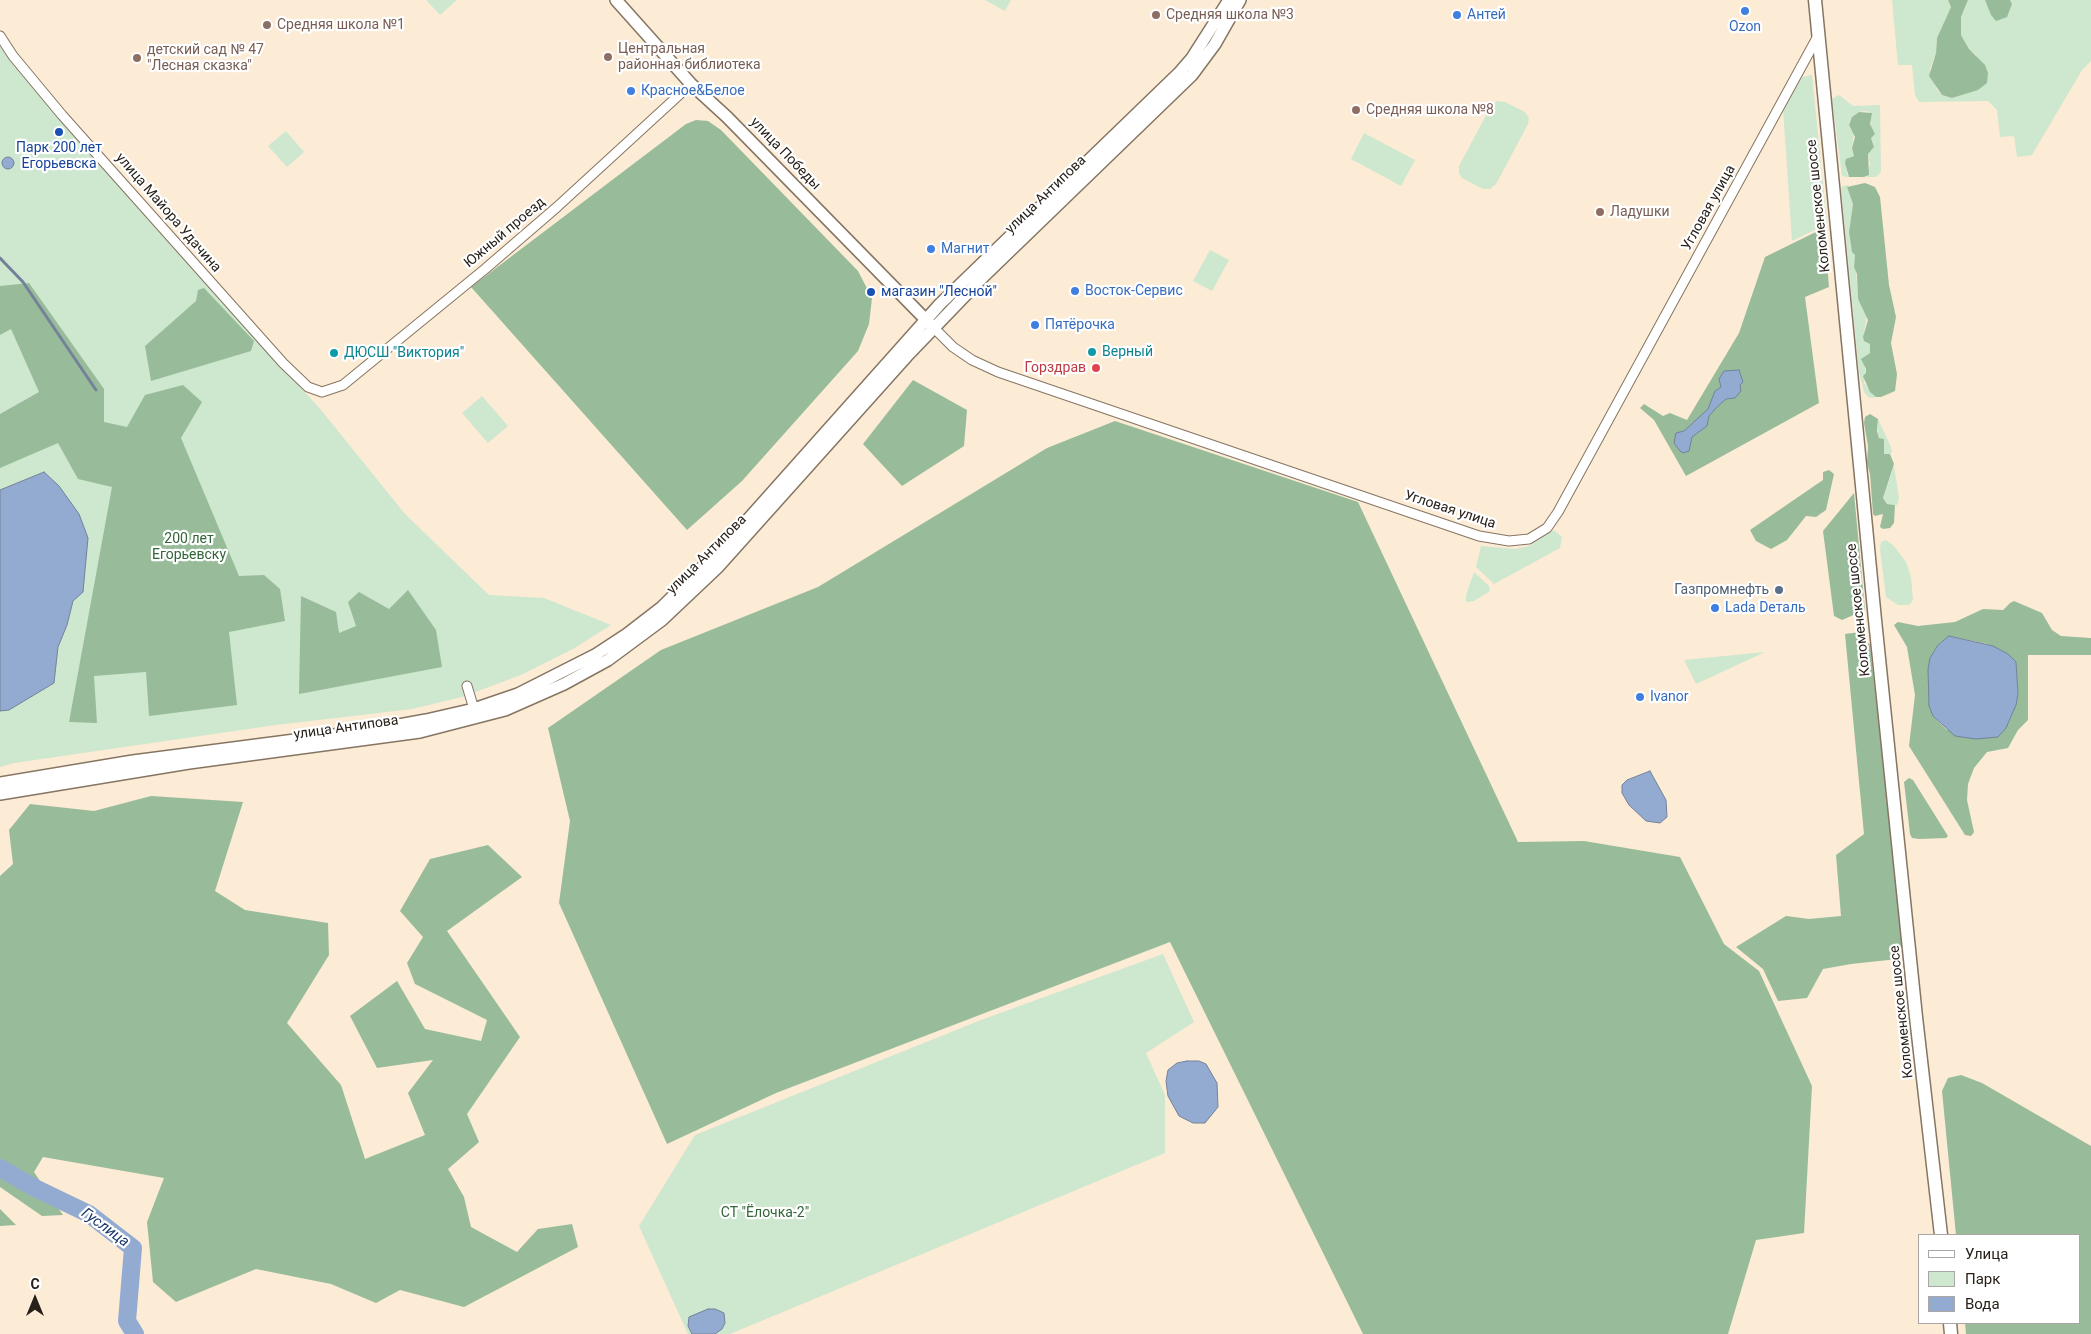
<!DOCTYPE html>
<meta charset="utf-8">
<style>
body{margin:0}
#map{position:relative;width:2091px;height:1334px;overflow:hidden;background:#fcebd5;font-family:Roboto,sans-serif}
canvas{display:block}
.legend{position:absolute;left:1918px;top:1234px;width:162px;height:90px;box-sizing:border-box;background:#fff;border:1px solid #a9a6a3;margin:0;padding:6px 9px;list-style:none;font-size:15px;color:#272119}
.legend li{display:flex;align-items:center;gap:10px;height:25px}
.legend b{width:25px;border:1px solid #a9a6a3}
.north{position:absolute;left:10px;top:1274px;width:50px;height:50px;-webkit-text-stroke:4px #fff;paint-order:stroke;rotate:0deg;font-size:14px;font-weight:700;line-height:20px;text-align:center;color:#272119}
.north::after{content:'';display:block;margin:auto;width:18px;height:22px;background:#272119;clip-path:polygon(50% 0,100% 100%,50% 72%,0 100%)}
</style>
<div id="map">
<canvas width="2091" height="1334"></canvas>
<ul class="legend">
<li><b style="height:6px;background:#fff"></b>Улица</li>
<li><b style="height:14px;background:#cee7cf"></b>Парк</li>
<li><b style="height:14px;background:#93abd1"></b>Вода</li>
</ul>
<div class="north">С</div>
</div>
<script>
const ctx = document.querySelector('canvas').getContext('2d');
ctx.lineJoin = 'round';
function paint(path, color) {
  ctx.fillStyle = color;
  ctx.fill(path, 'evenodd');
}
function toPath(rows) {
  const path = new Path2D();
  for (const r of rows) {
    if (r.length === 3) {
      path.moveTo(r[0] + r[2], r[1]);
      path.arc(r[0], r[1], r[2], 0, 2 * Math.PI);
      continue;
    }
    path.moveTo(r[0], r[1]);
    for (let i = 2; i < r.length; i += 2) path.lineTo(r[i], r[i + 1]);
  }
  return path;
}
function stroke(path, color, width, dash) {
  ctx.strokeStyle = color;
  ctx.lineWidth = width;
  ctx.lineCap = dash ? 'butt' : 'round';
  ctx.setLineDash(dash || []);
  ctx.stroke(path);
}
function label(font, color, halo, rows, align = 'center') {
  ctx.font = font + ' Roboto,sans-serif';
  ctx.lineWidth = 4.5;
  ctx.setLineDash([]);
  ctx.textBaseline = 'middle';
  ctx.strokeStyle = halo;
  ctx.fillStyle = color;
  for (const [text, x, y, turn = 0] of rows) {
    ctx.save();
    ctx.translate(x, y);
    ctx.rotate((+turn || 0) * Math.PI / 180);
    ctx.textAlign = isNaN(turn) ? turn : align;
    if (halo) ctx.strokeText(text, 0, 0);
    ctx.fillText(text, 0, 0);
    ctx.restore();
  }
}
const green = toPath([
 [426,0,457,0,440,15],
 [985,0,1011,0,1005,11],
 [1892,0,1948,0,1951,7,1937,38,1936,53,1930,69,1937,90,1942,95,1952,98,1964,94,1976,55,1969,49,1961,35,1961,17,1968,0,1985,0,1988,7,2012,4,2010,0,2091,0,2091,61,2082,70,2032,155,2017,157,2014,136,2000,137,1997,110,1988,101,1919,102,1915,95,1913,76,1915,74,1913,75,1912,65,1898,65],
 [0,46,15,66,321,410,405,514,489,595,544,598,611,625,573,649,521,675,462,697,412,709,276,725,14,763,0,767],
 [1812,75,1827,224,1792,241,1783,108,1802,77],
 [1839,95,1853,106,1880,105,1881,172,1876,177,1867,177,1870,164,1868,154,1874,147,1871,138,1870,112,1865,111,1859,112,1852,117,1849,125,1850,129,1854,132,1852,148,1854,156,1846,159,1847,174,1849,177,1842,176,1832,99],
 [1497,101,1505,102,1525,112,1529,118,1528,124,1496,184,1490,189,1483,189,1462,178,1459,173,1459,166,1491,106],
 [286,131,304,152,287,167,268,146],
 [1364,133,1415,160,1401,186,1351,159],
 [1849,185,1847,187,1853,204,1849,232,1851,246,1855,255,1858,299,1867,315,1864,333,1870,344,1870,353,1867,355,1864,365,1866,373,1864,383,1876,397,1873,398,1868,397,1864,392,1859,372,1841,188,1843,186],
 [1210,250,1229,260,1212,291,1193,281],
 [482,396,508,426,488,443,462,413],
 [1878,419,1891,447,1892,452,1889,455,1884,454,1884,441,1878,436],
 [1894,466,1899,498,1897,505,1887,504,1883,498],
 [1554,530,1562,537,1560,548,1494,584,1476,567,1481,546,1515,549,1529,546],
 [1886,540,1894,546,1906,562,1911,577,1913,600,1909,605,1898,605,1886,597,1880,549,1881,542],
 [1474,572,1489,586,1490,591,1474,601,1466,602,1466,595],
 [1765,652,1696,684,1684,660],
 [1163,954,1194,1022,1146,1053,1165,1095,1165,1153,730,1334,688,1334,639,1226,695,1135,981,1020]
]);
const forest = toPath([
 [1948,0,1968,0,1961,17,1961,35,1969,49,1985,65,1988,73,1987,83,1978,90,1952,98,1942,95,1929,76,1936,53,1937,38,1951,7],
 [1985,0,2010,0,2012,4,2007,17,1996,21,1991,15],
 [1859,112,1872,113,1870,124,1875,134,1871,138,1874,147,1868,154,1869,175,1864,177,1849,177,1845,163,1846,159,1854,156,1852,148,1855,137,1849,125,1852,117],
 [696,120,708,121,721,130,858,271,872,298,869,324,858,351,742,481,687,530,471,287,686,124],
 [1865,183,1875,187,1880,197,1889,285,1896,317,1891,343,1897,374,1896,383,1895,391,1881,397,1876,397,1870,392,1863,376,1866,373,1866,369,1861,359,1870,353,1870,344,1864,341,1863,337,1868,320,1858,299,1857,274,1854,267,1855,255,1852,252,1849,232,1853,204,1847,187],
 [1824,228,1829,287,1805,297,1819,403,1686,476,1654,420,1640,408,1644,404,1663,416,1670,413,1687,420,1739,333,1765,257],
 [29,283,104,389,104,422,127,427,145,395,183,385,202,402,181,438,239,576,264,575,280,589,285,621,229,632,237,705,149,716,146,672,94,676,97,723,69,722,112,487,78,479,58,443,0,468,0,414,39,392,11,329,0,335,0,286],
 [204,288,254,341,251,351,151,381,145,346,196,301,198,290],
 [913,380,967,410,964,446,902,486,863,444],
 [1870,414,1878,419,1877,431,1879,438,1884,439,1884,454,1890,454,1894,464,1883,498,1887,504,1895,505,1894,523,1890,528,1883,529,1880,527,1883,514,1875,516,1873,514,1870,474,1867,463,1868,446,1864,423,1865,417],
 [1115,421,1358,502,1518,842,1584,841,1680,857,1724,944,1759,971,1812,1086,1804,1233,1756,1240,1728,1334,1363,1334,1170,942,776,1093,667,1144,559,903,570,821,548,728,661,650,818,587,1047,448],
 [1829,470,1834,474,1826,510,1816,517,1806,516,1787,540,1771,549,1756,541,1750,530,1823,480,1823,472],
 [1854,493,1865,610,1842,620,1834,616,1823,531],
 [408,590,436,630,442,667,299,694,301,596,336,612,339,633,356,626,348,602,359,592,389,609],
 [2014,601,2042,613,2052,630,2061,636,2091,638,2091,655,2028,655,2028,720,2018,730,2008,748,1987,752,1974,768,1968,784,1967,800,1974,832,1971,836,1965,835,1909,746,1915,695,1907,647,1894,625,1898,622,1918,626,1955,622,1983,609,2003,610,2010,603],
 [1949,636,1987,644,2008,654,2016,662,2018,694,1947,730,1933,716,1930,658,1938,645],
 [1860,632,1870,645,1903,944,1898,959,1851,964,1823,969,1807,998,1778,1001,1763,969,1736,947,1786,916,1809,919,1841,916,1836,855,1864,834,1845,634],
 [1909,778,1913,780,1948,836,1946,838,1919,839,1912,838,1910,834,1904,782],
 [151,796,243,802,215,891,245,910,328,923,329,955,287,1023,341,1085,365,1159,425,1135,408,1093,433,1060,377,1068,350,1016,397,981,425,1029,481,1041,487,1020,415,984,407,963,423,937,400,911,430,859,488,845,522,877,447,931,520,1037,467,1114,479,1142,448,1169,464,1197,471,1227,517,1252,538,1229,572,1224,578,1247,464,1307,400,1290,376,1303,331,1284,256,1269,176,1302,153,1282,147,1222,164,1178,43,1157,34,1172,63,1215,42,1216,0,1187,0,876,13,864,9,830,30,804,94,811],
 [1961,1075,1982,1083,2091,1146,2091,1334,1966,1334,1965,1323,2080,1323,2080,1235,1956,1235,1942,1091,1948,1078],
 [0,1209,16,1225,0,1226]
]);
const water = toPath([
 [8,163,6],
 [1739,370,1743,382,1740,385,1741,391,1735,398,1726,399,1716,408,1709,416,1707,426,1692,437,1689,451,1683,453,1680,451,1674,443,1676,433,1684,431,1708,409,1715,391,1721,387,1719,379,1724,371,1739,370],
 [44,472,59,486,79,514,88,538,83,592,73,601,67,625,58,647,54,683,9,710,0,711,0,490,44,472],
 [1949,636,1993,646,2008,654,2016,662,2018,694,2016,705,2006,728,1998,737,1976,739,1955,736,1933,716,1929,706,1928,669,1930,658,1938,645,1949,636],
 [1650,771,1666,800,1667,817,1660,823,1646,821,1629,805,1622,793,1622,785,1627,780,1650,771],
 [1187,1061,1199,1061,1206,1064,1217,1083,1218,1107,1205,1123,1193,1123,1179,1116,1168,1096,1166,1081,1168,1070,1177,1063,1187,1061],
 [708,1309,715,1309,724,1313,725,1323,722,1329,715,1334,692,1334,688,1326,689,1317,708,1309]
]);
const stream = toPath([
 [0,258,23,282,96,390]
]);
const river = toPath([
 [0,1168,35,1188,89,1214,133,1248,127,1321,135,1334]
]);
const street = toPath([
 [0,36,13,56,62,115,283,363,308,387,322,392,343,385,485,269,557,207,691,84],
 [934,328,953,347,972,360,998,372,1479,536,1509,541,1529,539,1547,528,1558,512,1818,36],
 [467,686,474,709]
]);
const secondary = toPath([
 [616,0,691,84,727,117,931,325],
 [0,783,133,761,372,730,426,720,474,709,518,694,595,655,627,634,662,607,727,543,940,304,1179,73,1192,58,1229,0],
 [0,794,189,763,420,732,505,710,564,684,608,660,662,620,717,568,907,356,985,275,1192,75,1215,44,1240,0]
]);
const primary = toPath([
 [1815,0,1875,620,1916,1017,1941,1235],
 [1950,1323,1951,1334]
]);
const markers = [
 [1745,11,5,"#3f7fe0"],
 [1156,15,5,"#8d6e63"],
 [1457,15,5,"#3f7fe0"],
 [267,25,5,"#8d6e63"],
 [608,57,5,"#8d6e63"],
 [137,58,5,"#8d6e63"],
 [631,91,5,"#3f7fe0"],
 [1356,110,5,"#8d6e63"],
 [59,132,5,"#1a4fb4"],
 [1600,212,5,"#8d6e63"],
 [931,249,5,"#3f7fe0"],
 [1075,291,5,"#3f7fe0"],
 [871,292,5,"#1a4fb4"],
 [1035,325,5,"#3f7fe0"],
 [1092,352,5,"#0f9aa8"],
 [334,353,5,"#0f9aa8"],
 [1096,368,5,"#e0444e"],
 [1779,590,5,"#5c6f8a"],
 [1715,608,5,"#3f7fe0"],
 [1640,697,5,"#3f7fe0"]
];
const educationNames = [
 ["Средняя школа №3",1166,15],
 ["Средняя школа №1",277,25],
 ["Центральная",618,49],
 ["районная библиотека",618,65],
 ["детский сад № 47",147,50],
 ["\"Лесная сказка\"",147,66],
 ["Средняя школа №8",1366,110],
 ["Ладушки",1610,212]
];
const shopNames = [
 ["Антей",1467,15],
 ["Ozon",1745,27,"center"],
 ["Красное&Белое",641,91],
 ["Магнит",941,249],
 ["Восток-Сервис",1085,291],
 ["Пятёрочка",1045,325],
 ["Lada Dеталь",1725,608],
 ["Ivanor",1650,697]
];
const transitNames = [
 ["Парк 200 лет",59,148],
 ["Егорьевска",59,164],
 ["магазин \"Лесной\"",881,292,"left"]
];
const streetNames = [
 ["улица Победы",785,154,46],
 ["улица Антипова",1046,195,-44],
 ["Коломенское шоссе",1819,206,-96],
 ["Угловая улица",1709,208,-61],
 ["улица Майора Удачина",168,213,49],
 ["Южный проезд",505,233,-40],
 ["Угловая улица",1450,510,18],
 ["улица Антипова",707,555,-45],
 ["Коломенское шоссе",1859,610,-96],
 ["улица Антипова",346,728,-8],
 ["Коломенское шоссе",1902,1012,-96]
];
const cultureNames = [
 ["Верный",1102,352],
 ["ДЮСШ \"Виктория\"",344,353]
];
const healthNames = [
 ["Горздрав",1086,368]
];
const parkNames = [
 ["200 лет",189,539],
 ["Егорьевску",189,555],
 ["СТ \"Ёлочка-2\"",765,1213]
];
const serviceNames = [
 ["Газпромнефть",1769,590]
];
const waterNames = [
 ["Гуслица",105,1228,36]
];
paint(green, '#cee7cf');
paint(forest, '#98bc9a');
paint(water, '#93abd1');
stroke(water, '#73829a', 1);
stroke(stream, '#73829a', 3);
stroke(river, '#93abd1', 18);
stroke(street, '#857562', 11);
stroke(secondary, '#857562', 14);
stroke(primary, '#857562', 15);
stroke(street, '#fff', 9);
stroke(secondary, '#fff', 11);
stroke(primary, '#fff', 12);
for (const [x, y, r, color] of markers) {
  const dot = new Path2D();
  dot.arc(x, y, r, 0, 2 * Math.PI);
  ctx.fillStyle = color;
  ctx.fill(dot);
  stroke(dot, '#fff', 2);
}
label('14px', '#785e54', '#fff', educationNames, 'left');
label('14px', '#366cbe', '#fff', shopNames, 'left');
label('14px', '#164399', '#fff', transitNames);
label('14px', '#272119', '#fff', streetNames);
label('14px', '#0d838f', '#fff', cultureNames, 'left');
label('14px', '#be3a42', '#fff', healthNames, 'right');
label('14px', '#326538', '#fff', parkNames);
label('14px', '#4e5e75', '#fff', serviceNames, 'right');
label('italic 15px', '#1a3969', '#fff', waterNames);
</script>
